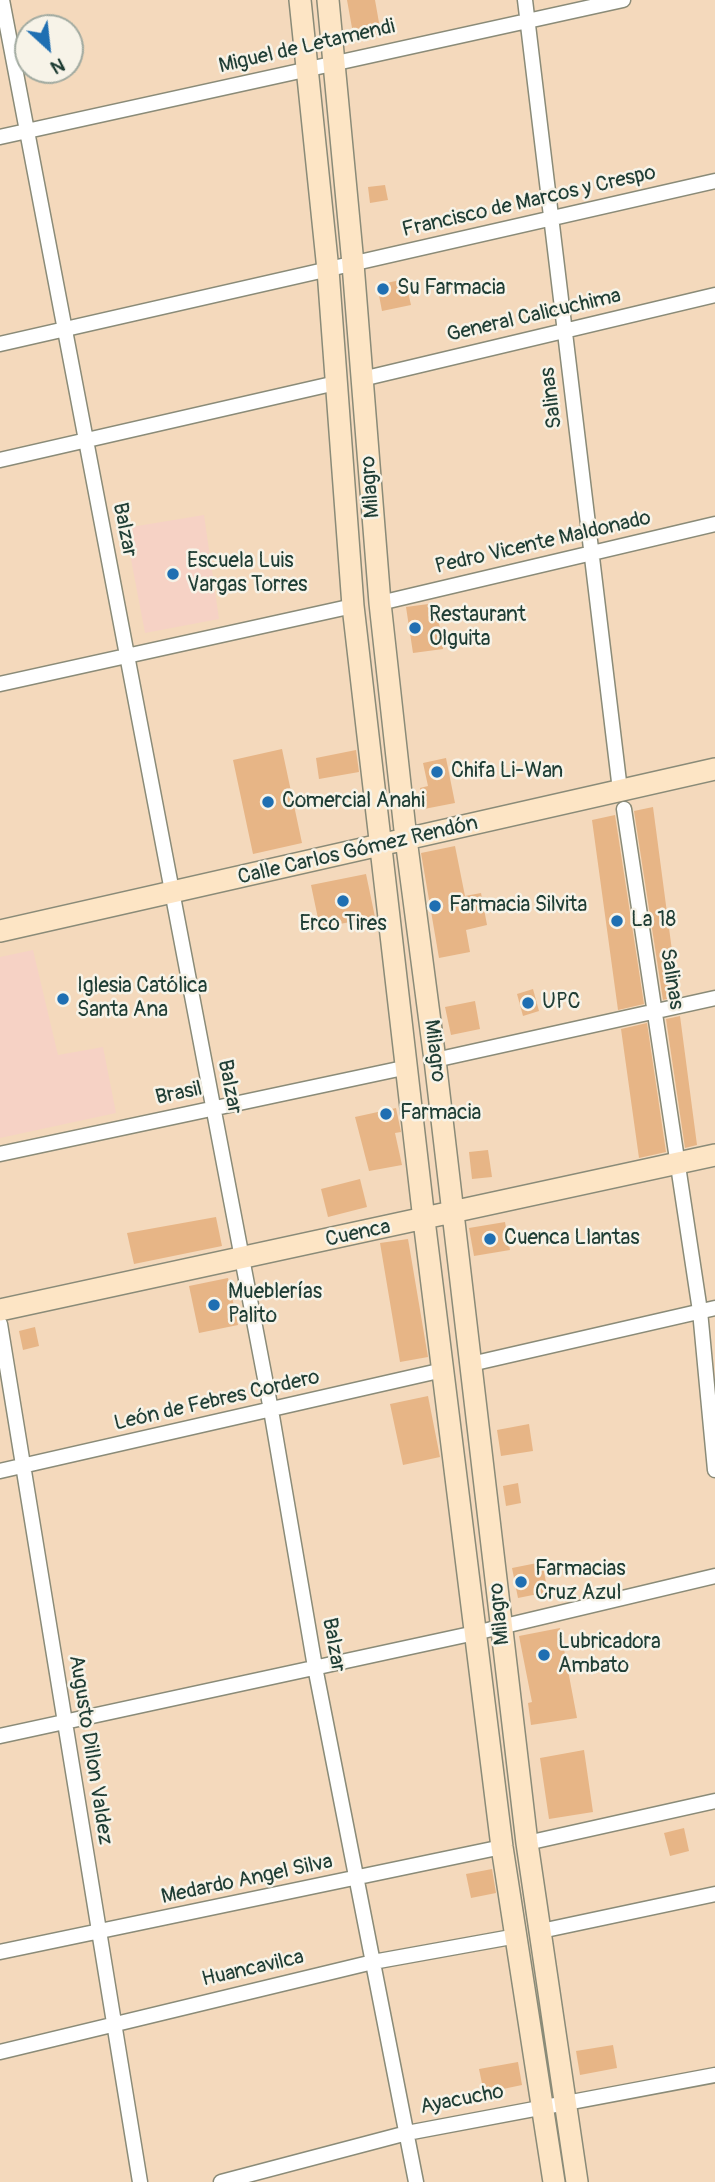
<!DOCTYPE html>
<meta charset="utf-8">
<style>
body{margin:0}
#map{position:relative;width:715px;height:2182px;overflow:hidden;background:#f4d9bc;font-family:Pangolin,sans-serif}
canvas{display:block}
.north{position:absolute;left:14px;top:14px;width:70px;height:70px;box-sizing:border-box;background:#f7f3e8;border:2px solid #a1aaa0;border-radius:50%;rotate:153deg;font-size:19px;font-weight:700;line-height:28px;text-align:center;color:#1f3d34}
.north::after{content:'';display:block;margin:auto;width:24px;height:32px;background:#1f6fb2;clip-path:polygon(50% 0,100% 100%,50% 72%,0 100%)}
</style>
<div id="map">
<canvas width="715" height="2182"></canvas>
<div class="north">N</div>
</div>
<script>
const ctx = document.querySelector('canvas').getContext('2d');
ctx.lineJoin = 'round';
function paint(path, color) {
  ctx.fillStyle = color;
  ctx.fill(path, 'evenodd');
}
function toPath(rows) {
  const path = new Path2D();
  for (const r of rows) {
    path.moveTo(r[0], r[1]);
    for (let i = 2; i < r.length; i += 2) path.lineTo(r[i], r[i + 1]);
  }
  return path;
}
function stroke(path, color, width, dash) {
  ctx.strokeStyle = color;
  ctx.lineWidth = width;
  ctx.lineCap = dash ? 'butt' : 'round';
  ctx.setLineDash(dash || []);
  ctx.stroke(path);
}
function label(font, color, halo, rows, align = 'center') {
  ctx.font = font + ' Pangolin,sans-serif';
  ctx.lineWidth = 5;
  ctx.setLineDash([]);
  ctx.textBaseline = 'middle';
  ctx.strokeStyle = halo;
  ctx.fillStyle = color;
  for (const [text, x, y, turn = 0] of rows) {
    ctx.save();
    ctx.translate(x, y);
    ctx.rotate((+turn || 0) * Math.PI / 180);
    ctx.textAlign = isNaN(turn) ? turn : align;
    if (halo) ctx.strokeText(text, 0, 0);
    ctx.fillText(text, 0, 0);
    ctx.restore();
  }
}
const built = toPath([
 [204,515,219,619,145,633,125,528],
 [33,950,58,1055,103,1047,116,1113,0,1138,0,957]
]);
const building = toPath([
 [347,0,375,0,381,34,354,39],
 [385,185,388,200,370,203,368,187],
 [405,279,411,305,382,311,377,285],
 [436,603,443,649,413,653,406,607],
 [282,749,302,843,253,854,233,760],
 [356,750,359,772,319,779,316,758],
 [446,758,455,803,424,809,420,788,428,786,423,763],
 [653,807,678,996,663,1000,634,811],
 [615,815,644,1004,618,1010,592,820],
 [455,846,465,896,481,893,487,925,466,930,470,952,439,958,421,853],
 [366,874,375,917,320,928,311,885],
 [533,989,539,1011,523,1016,517,994],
 [475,1001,480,1029,451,1035,445,1007],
 [680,1016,697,1145,685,1148,666,1019],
 [647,1023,666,1152,639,1158,621,1029],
 [396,1108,401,1132,395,1133,402,1165,369,1171,355,1117],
 [488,1150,492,1177,472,1179,469,1152],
 [360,1179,367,1207,328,1217,321,1189],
 [216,1217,222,1246,134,1264,127,1233],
 [505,1222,510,1250,474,1256,469,1228],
 [408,1239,428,1357,400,1362,380,1243],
 [228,1278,238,1325,199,1333,189,1286],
 [35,1327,39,1346,23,1350,19,1331],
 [428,1396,440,1457,403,1465,390,1404],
 [529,1424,533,1451,501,1456,497,1430],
 [518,1483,521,1503,506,1506,503,1486],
 [542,1562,548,1592,518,1598,512,1568],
 [560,1628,577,1718,531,1725,528,1703,532,1702,519,1636],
 [584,1750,593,1812,549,1819,540,1758],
 [684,1828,689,1851,670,1856,664,1833],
 [492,1869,496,1893,471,1898,466,1874],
 [613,2045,617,2068,580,2075,576,2051],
 [518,2062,522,2085,484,2093,479,2069]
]);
const street = toPath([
 [2,0,271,1410,315,1667,416,2182],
 [525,0,620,790],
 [0,137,623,0],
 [0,344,715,181],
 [362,379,715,295],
 [0,460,336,383],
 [380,603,715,524],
 [0,684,353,606],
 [624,809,700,1311,715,1470],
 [435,1060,715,998],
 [0,1154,408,1067],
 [0,1324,140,2182],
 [471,1364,715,1308],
 [0,1471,443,1370],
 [0,1736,475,1633,715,1576],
 [527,1843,715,1801],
 [541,1931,715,1894],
 [0,1952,502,1847],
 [0,2052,373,1962,517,1936],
 [221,2182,407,2133,715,2075]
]);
const secondary = toPath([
 [300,0,328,270,353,606,424,1220,502,1847,554,2182],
 [328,0,353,264,380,603,406,839,435,1060,527,1843,577,2182],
 [0,931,715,769],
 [0,1310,715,1155]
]);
const markers = [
 [383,289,7,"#1f6fb2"],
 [173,574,7,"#1f6fb2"],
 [415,628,7,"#1f6fb2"],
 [437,772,7,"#1f6fb2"],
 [268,802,7,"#1f6fb2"],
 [343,901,7,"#1f6fb2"],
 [435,906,7,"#1f6fb2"],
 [617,921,7,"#1f6fb2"],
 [63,999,7,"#1f6fb2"],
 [528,1003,7,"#1f6fb2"],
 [386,1114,7,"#1f6fb2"],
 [490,1239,7,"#1f6fb2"],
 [214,1305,7,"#1f6fb2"],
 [521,1582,7,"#1f6fb2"],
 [544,1655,7,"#1f6fb2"]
];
const streetNames = [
 ["Miguel de Letamendi",307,47,-13],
 ["Francisco de Marcos y Crespo",529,202,-13],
 ["General Calicuchima",534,316,-13],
 ["Salinas",552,398,-97],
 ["Milagro",371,487,-94],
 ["Balzar",124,530,79],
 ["Pedro Vicente Maldonado",543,543,-13],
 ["Calle Carlos Gómez Rendón",358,851,-13],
 ["Salinas",671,979,81],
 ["Milagro",434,1051,83],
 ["Balzar",229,1087,79],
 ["Brasil",179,1094,-12],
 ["Cuenca",358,1234,-12],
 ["León de Febres Cordero",217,1401,-13],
 ["Milagro",500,1614,-96],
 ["Balzar",333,1645,80],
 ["Augusto Dillon Valdez",90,1750,81],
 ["Medardo Angel Silva",247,1880,-12],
 ["Huancavilca",253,1969,-13],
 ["Ayacucho",462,2100,-11]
];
const poiNames = [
 ["Su Farmacia",397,289],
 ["Escuela Luis",187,562],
 ["Vargas Torres",187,586],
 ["Restaurant",429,616],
 ["Olguita",429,640],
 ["Chifa Li-Wan",451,772],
 ["Comercial Anahi",282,802],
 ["Farmacia Silvita",449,906],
 ["La 18",631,921],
 ["Erco Tires",343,925,"center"],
 ["Iglesia Católica",77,987],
 ["Santa Ana",77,1011],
 ["UPC",542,1003],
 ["Farmacia",400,1114],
 ["Cuenca Llantas",504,1239],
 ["Mueblerías",228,1293],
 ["Palito",228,1317],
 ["Farmacias",535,1570],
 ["Cruz Azul",535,1594],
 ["Lubricadora",558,1643],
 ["Ambato",558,1667]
];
paint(built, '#f6d2c5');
paint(building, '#e7b586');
stroke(street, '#8a8b78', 17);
stroke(secondary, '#8a8b78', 24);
stroke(street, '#fff', 14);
stroke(secondary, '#fde5c5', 21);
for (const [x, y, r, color] of markers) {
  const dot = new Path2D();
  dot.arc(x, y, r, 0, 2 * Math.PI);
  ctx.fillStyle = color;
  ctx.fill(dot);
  stroke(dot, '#f7f3e8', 2.5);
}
label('21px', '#1f3d34', '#f7f3e8', streetNames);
label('21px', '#1f3d34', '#f7f3e8', poiNames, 'left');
</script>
